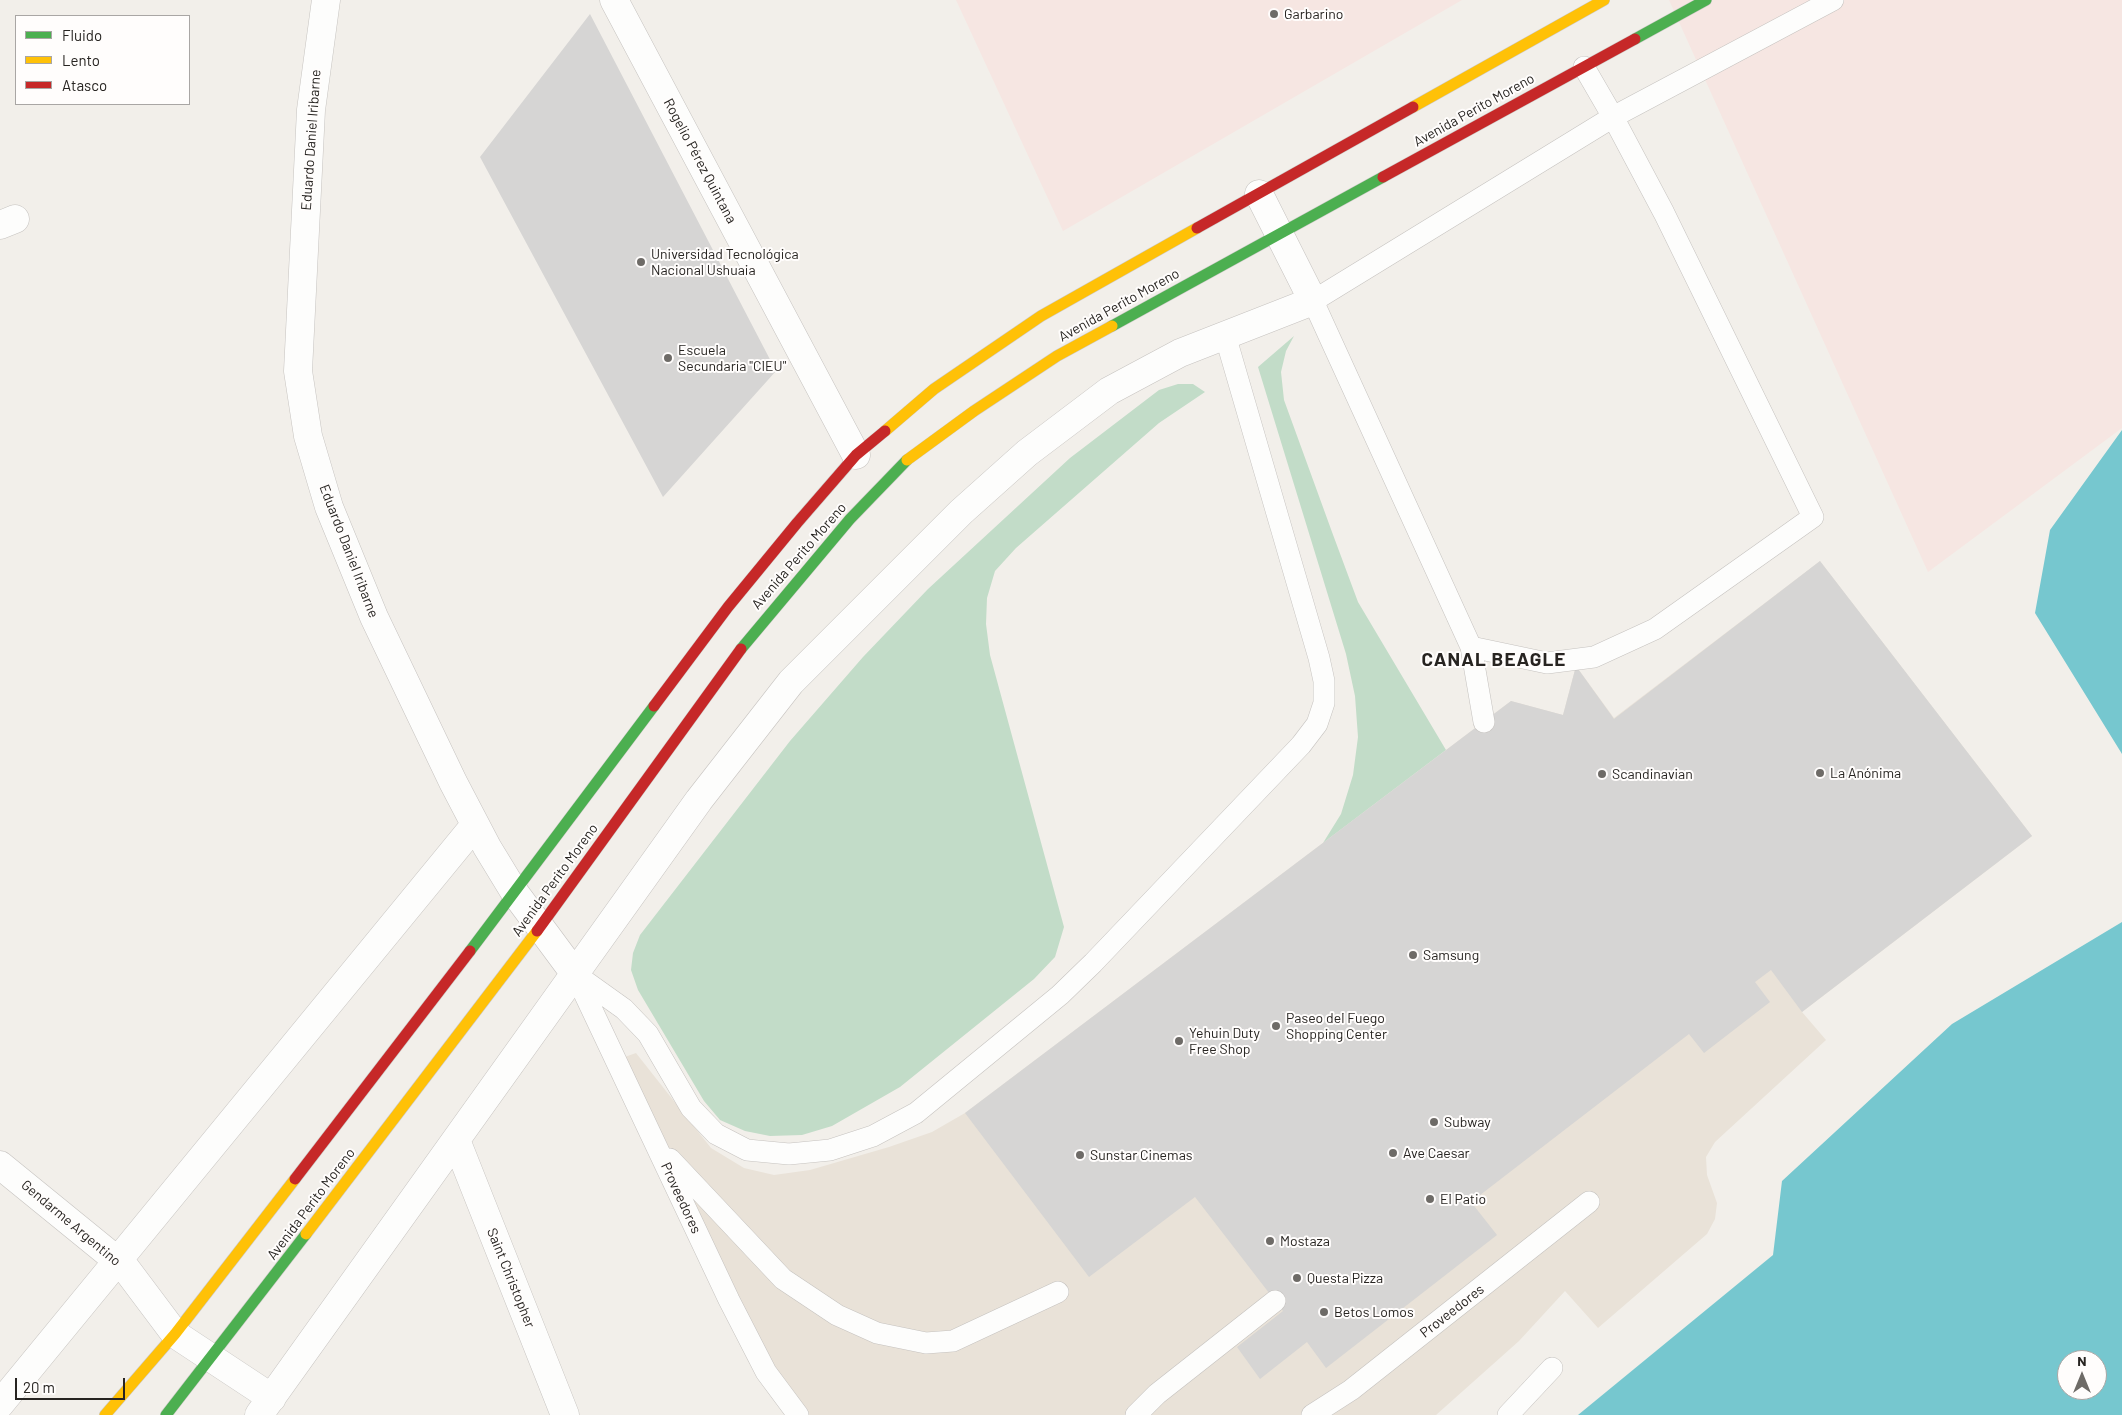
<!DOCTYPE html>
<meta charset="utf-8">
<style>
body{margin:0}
#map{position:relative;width:2122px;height:1415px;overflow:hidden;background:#f2efea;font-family:Barlow,sans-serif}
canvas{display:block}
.legend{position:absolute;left:15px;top:15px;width:175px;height:90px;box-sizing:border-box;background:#fffdfc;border:1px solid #a9a6a4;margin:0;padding:6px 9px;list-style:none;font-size:15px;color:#272421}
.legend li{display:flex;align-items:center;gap:10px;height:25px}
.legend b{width:25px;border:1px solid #a9a6a4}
.north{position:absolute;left:2057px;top:1350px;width:50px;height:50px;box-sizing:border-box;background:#fffdfc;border:1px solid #a9a6a4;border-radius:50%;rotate:0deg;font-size:14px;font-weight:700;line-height:20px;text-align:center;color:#272421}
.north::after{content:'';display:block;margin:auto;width:18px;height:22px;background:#6e6b67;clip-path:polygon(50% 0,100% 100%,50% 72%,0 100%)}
.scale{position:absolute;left:15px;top:1378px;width:110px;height:22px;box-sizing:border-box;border:2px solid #272421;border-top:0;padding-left:6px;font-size:15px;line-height:18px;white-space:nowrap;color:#272421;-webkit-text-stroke:4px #fffdfc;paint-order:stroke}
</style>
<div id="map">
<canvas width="2122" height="1415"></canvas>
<ul class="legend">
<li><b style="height:6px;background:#4caf50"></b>Fluido</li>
<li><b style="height:6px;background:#ffc107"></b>Lento</li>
<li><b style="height:6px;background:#c62828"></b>Atasco</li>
</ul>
<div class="north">N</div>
<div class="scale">20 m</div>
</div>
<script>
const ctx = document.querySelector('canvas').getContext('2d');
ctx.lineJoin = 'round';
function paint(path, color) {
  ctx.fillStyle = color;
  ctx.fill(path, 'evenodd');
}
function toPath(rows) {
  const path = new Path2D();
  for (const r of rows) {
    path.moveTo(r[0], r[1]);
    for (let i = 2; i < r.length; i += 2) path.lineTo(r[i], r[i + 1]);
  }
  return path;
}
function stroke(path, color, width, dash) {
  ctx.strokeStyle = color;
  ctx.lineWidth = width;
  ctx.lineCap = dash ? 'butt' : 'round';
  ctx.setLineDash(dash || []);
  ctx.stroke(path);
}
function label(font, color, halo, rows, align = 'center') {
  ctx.font = font + ' Barlow,sans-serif';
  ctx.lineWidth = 4;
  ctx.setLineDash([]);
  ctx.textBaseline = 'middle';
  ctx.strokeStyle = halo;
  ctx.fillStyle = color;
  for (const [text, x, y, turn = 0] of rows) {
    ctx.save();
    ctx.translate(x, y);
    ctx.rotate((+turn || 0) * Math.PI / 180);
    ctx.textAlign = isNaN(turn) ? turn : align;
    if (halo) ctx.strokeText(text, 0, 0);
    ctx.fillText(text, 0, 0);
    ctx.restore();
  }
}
const built = toPath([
 [1820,561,2032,836,1802,1012,1826,1040,1715,1142,1706,1157,1707,1175,1717,1203,1715,1219,1707,1234,1598,1328,1565,1291,1519,1341,1436,1415,789,1415,616,1060,636,1053,711,1148,744,1168,774,1175,810,1170,889,1147,932,1132,965,1113,1511,701,1563,715,1576,666,1614,718]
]);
const industrial = toPath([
 [956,0,1462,0,1063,231],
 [1669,0,2122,0,2122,428,1928,572]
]);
const green = toPath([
 [1294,336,1286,351,1281,372,1284,400,1332,532,1358,602,1446,750,1323,843,1341,814,1353,775,1358,737,1355,696,1346,654,1258,367],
 [1178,384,1193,384,1205,392,1159,423,1016,548,995,571,987,598,986,624,990,655,1064,927,1055,957,1034,979,900,1087,832,1126,802,1135,770,1136,745,1131,720,1120,704,1101,638,990,631,970,633,953,640,935,790,741,863,657,928,589,1070,458,1159,390]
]);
const water = toPath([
 [2122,430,2122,754,2035,613,2050,530],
 [2122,922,2122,1415,1578,1415,1773,1255,1782,1181,1952,1024],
 [2067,1360,2097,1360,2097,1390,2067,1390]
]);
const building = toPath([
 [590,14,776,371,663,497,480,157],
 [1820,561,2032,836,1802,1012,1771,970,1755,982,1770,1002,1704,1053,1689,1034,1471,1202,1497,1235,1326,1368,1307,1342,1260,1379,1237,1347,1283,1311,1195,1197,1089,1277,965,1113,1511,701,1563,715,1576,666,1614,719]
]);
const lane = toPath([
 [1584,67,1613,117,1833,0],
 [1471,647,1547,663,1594,657,1655,629,1813,517,1664,213,1613,117,1313,301,1471,647,1484,722],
 [575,974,624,1009,648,1034,691,1108,716,1134,747,1150,789,1154,830,1150,873,1136,916,1113,1060,995,1093,963,1301,745,1317,724,1324,703,1324,681,1319,658,1225,335],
 [576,976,729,1300,766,1372,798,1415],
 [670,1159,783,1279,837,1315,877,1333,926,1343,953,1341,1058,1292],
 [1136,1415,1157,1394,1275,1301],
 [1312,1415,1351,1390,1589,1202],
 [1508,1415,1552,1368]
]);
const street = toPath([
 [326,0,311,110,298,371,308,436,329,507,374,617,453,782,487,847,515,893,575,974],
 [614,0,856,455],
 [0,225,15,219],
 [456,1140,565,1415],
 [0,1165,124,1266,175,1334,272,1398],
 [0,1404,475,825],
 [259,1415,699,800,791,682,961,512,1027,453,1109,391,1180,353,1313,301,1259,194]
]);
const fast = toPath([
 [1635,39,1706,0],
 [1112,326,1383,177],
 [741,649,850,519,907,460],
 [470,951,654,706],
 [166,1415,306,1234]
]);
const slow = toPath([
 [1413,107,1604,0],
 [885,431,934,389,1041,316,1197,228],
 [907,460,974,411,1057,356,1112,326],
 [306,1234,537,931],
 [105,1415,175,1334,295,1179]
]);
const jam = toPath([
 [1383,177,1635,39],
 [1197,228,1413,107],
 [654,706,728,607,797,523,856,455,885,431],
 [537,931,741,649],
 [295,1179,470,951]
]);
const markers = [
 [1274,14,5,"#6e6b67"],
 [641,262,5,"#6e6b67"],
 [668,358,5,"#6e6b67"],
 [1820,773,5,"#6e6b67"],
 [1602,774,5,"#6e6b67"],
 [1413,955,5,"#6e6b67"],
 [1276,1026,5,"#6e6b67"],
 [1179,1041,5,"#6e6b67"],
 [1434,1122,5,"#6e6b67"],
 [1393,1153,5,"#6e6b67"],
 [1080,1155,5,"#6e6b67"],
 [1430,1199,5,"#6e6b67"],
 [1270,1241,5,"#6e6b67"],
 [1297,1278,5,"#6e6b67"],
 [1324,1312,5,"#6e6b67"]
];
const poiNames = [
 ["Garbarino",1284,14],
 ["Universidad Tecnológica",651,254],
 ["Nacional Ushuaia",651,270],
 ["Escuela",678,350],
 ["Secundaria \"CIEU\"",678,366],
 ["La Anónima",1830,773],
 ["Scandinavian",1612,774],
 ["Samsung",1423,955],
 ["Paseo del Fuego",1286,1018],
 ["Shopping Center",1286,1034],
 ["Yehuin Duty",1189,1033],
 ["Free Shop",1189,1049],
 ["Subway",1444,1122],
 ["Ave Caesar",1403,1153],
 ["Sunstar Cinemas",1090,1155],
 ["El Patio",1440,1199],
 ["Mostaza",1280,1241],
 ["Questa Pizza",1307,1278],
 ["Betos Lomos",1334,1312]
];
const streetNames = [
 ["Avenida Perito Moreno",1474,110,-29],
 ["Eduardo Daniel Iribarne",311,140,-86],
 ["Rogelio Pérez Quintana",700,161,62],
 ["Avenida Perito Moreno",1119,305,-29],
 ["Eduardo Daniel Iribarne",349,551,69],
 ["Avenida Perito Moreno",799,556,-49],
 ["Avenida Perito Moreno",555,880,-54],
 ["Proveedores",681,1198,65],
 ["Avenida Perito Moreno",311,1204,-53],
 ["Gendarme Argentino",71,1223,40],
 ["Saint Christopher",511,1278,68],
 ["Proveedores",1452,1311,-38]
];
const districtNames = [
 ["CANAL BEAGLE",1494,660]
];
paint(built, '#e9e2d8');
paint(industrial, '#f6e6e2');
paint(green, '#c2dcc8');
paint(water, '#76c7cf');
paint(building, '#d6d5d4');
stroke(lane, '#c5c2bf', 22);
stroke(street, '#c5c2bf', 29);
stroke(fast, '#cbc9c7', 12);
stroke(slow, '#cbc9c7', 12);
stroke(jam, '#cbc9c7', 12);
stroke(lane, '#fdfdfc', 21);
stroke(street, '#fdfdfc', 28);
stroke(fast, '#4caf50', 11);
stroke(slow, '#ffc107', 11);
stroke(jam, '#c62828', 11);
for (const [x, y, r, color] of markers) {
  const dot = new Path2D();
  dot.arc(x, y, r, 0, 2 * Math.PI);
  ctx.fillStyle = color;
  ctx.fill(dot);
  stroke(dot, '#fffdfc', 2);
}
label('14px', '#272421', '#fffdfc', poiNames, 'left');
label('14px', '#272421', '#fffdfc', streetNames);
ctx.letterSpacing = '1px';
label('bold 19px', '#272421', '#fffdfc', districtNames);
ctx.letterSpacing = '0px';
</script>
